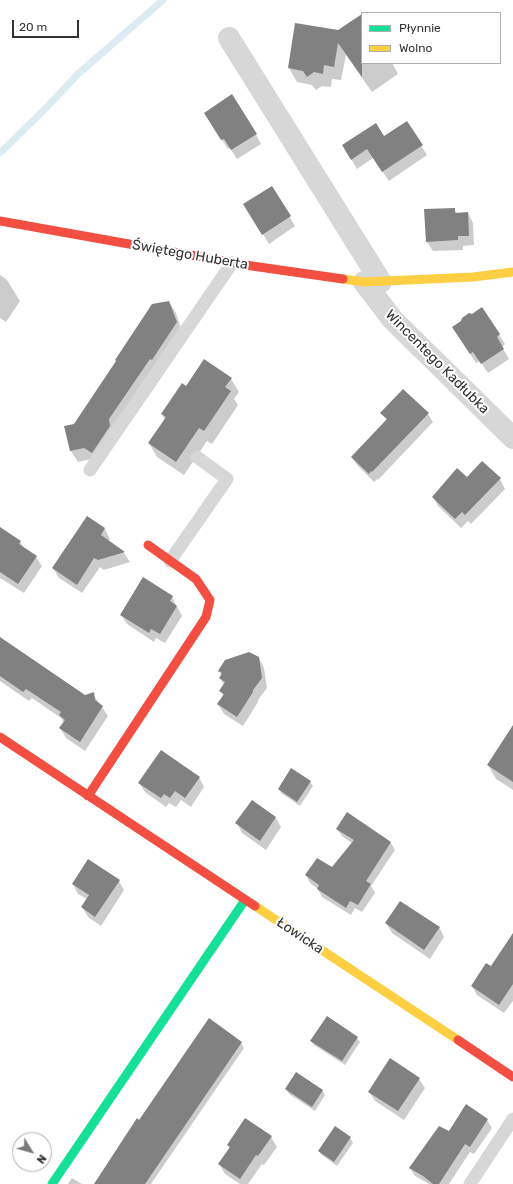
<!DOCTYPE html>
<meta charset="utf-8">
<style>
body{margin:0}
#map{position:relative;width:513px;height:1184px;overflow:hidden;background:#fff;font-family:Rubik,sans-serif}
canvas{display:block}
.legend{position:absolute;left:361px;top:12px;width:140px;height:52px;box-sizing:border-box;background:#fff;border:1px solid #adadad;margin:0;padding:5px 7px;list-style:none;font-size:12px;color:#333}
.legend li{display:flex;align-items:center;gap:8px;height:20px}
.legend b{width:20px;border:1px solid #adadad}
.north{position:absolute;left:12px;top:1132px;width:40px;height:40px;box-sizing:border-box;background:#fff;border:1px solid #adadad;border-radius:50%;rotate:127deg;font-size:11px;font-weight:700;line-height:16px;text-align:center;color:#333}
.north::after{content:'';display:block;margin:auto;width:14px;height:18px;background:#7a7a7a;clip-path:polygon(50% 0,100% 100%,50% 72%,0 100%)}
.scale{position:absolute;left:12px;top:20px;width:67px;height:18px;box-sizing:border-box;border:2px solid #333;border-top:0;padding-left:5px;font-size:12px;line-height:14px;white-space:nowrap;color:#333;-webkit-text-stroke:3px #fff;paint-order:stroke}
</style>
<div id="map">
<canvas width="513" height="1184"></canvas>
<ul class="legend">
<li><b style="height:5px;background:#16e098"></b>Płynnie</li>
<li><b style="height:5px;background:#ffcf43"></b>Wolno</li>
</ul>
<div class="north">N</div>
<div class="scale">20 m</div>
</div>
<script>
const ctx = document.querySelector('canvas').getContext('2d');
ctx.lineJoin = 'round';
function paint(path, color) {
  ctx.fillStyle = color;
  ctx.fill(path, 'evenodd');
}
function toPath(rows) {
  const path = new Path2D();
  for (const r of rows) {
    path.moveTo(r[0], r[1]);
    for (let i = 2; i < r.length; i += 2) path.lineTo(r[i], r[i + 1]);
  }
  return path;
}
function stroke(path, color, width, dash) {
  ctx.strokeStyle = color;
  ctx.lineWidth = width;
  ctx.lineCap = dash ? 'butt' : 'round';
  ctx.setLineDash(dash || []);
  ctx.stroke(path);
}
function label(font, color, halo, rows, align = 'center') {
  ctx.font = font + ' Rubik,sans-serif';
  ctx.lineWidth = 4;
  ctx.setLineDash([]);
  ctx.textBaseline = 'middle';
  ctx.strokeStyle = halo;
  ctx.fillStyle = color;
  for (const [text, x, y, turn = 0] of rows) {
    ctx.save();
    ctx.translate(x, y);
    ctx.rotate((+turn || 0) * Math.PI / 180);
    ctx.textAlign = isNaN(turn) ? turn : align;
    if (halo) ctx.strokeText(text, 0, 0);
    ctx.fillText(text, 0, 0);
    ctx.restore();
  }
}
const shadow = toPath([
 [362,19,362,63,392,63,398,74,372,92,346,55,341,80,332,79,331,87,322,86,316,90,312,85,297,82,289,68],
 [406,122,427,155,389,181,373,158,357,169,349,155,384,137],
 [211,123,256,135,261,144,237,159,230,148,228,149],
 [272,187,295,226,269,244,245,204],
 [454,209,457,213,468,213,473,223,474,245,463,246,463,250,433,251,427,242],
 [0,275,7,280,20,301,6,322,0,318],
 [169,302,176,313,183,335,91,459,78,462,71,451,75,425],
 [482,309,505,344,502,347,509,359,488,373,480,361,476,363,453,328],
 [231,379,239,392,234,399,238,405,212,444,207,441,184,475,157,457,149,443,165,420,162,414,186,388],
 [403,390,428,414,433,422,378,480,377,479,374,482,357,465,352,457,387,421,382,413],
 [467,478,500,479,505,489,471,524,468,521,461,528,438,506,433,497],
 [88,518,105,529,110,539,108,542,124,553,130,562,104,570,100,567,82,593,59,578,53,568],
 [0,539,20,542,25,549,36,557,42,566,24,593,0,578],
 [172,597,182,616,165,643,156,638,154,642,127,624,121,615],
 [0,641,85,696,93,693,99,704,102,707,108,716,85,751,66,738,60,728,64,723,61,718,32,698,29,701,0,681],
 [259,658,264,668,267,688,258,700,258,702,243,726,224,714,218,704,224,697,220,691,224,685,220,678,222,675,219,671],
 [513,727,513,790,496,779,488,765],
 [199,777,204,787,191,807,181,800,176,807,169,803,166,807,145,792,139,783],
 [310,782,313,786,300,806,281,793,279,789],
 [252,801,276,818,281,827,266,850,242,833,237,823],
 [337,829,391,843,395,850,371,886,375,893,362,912,355,908,351,915,322,897,318,889,310,883,306,875,332,868,353,844,342,836],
 [119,881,124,890,101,926,88,917,82,907,87,899,78,894,73,884],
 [386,923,439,927,444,937,430,959,392,933],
 [513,935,513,1001,504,1013,477,995,472,986,491,967],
 [357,1038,360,1042,345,1065,314,1045,312,1041],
 [241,1043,244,1048,151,1184,95,1184,140,1121],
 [419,1079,425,1088,404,1120,375,1101,369,1092],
 [286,1089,322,1090,325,1095,315,1111,289,1094],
 [245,1120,271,1137,277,1147,264,1165,262,1164,248,1184,240,1184,225,1174,219,1164,230,1149,228,1145],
 [487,1120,492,1128,474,1154,470,1152,449,1184,429,1184,415,1176,410,1168,449,1133],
 [350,1138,353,1143,337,1166,322,1155,319,1151],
 [72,1178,82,1184,68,1184]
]);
const stream = toPath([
 [0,153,45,109,78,74,163,0]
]);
const building = toPath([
 [362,14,362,77,338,43,334,67,324,65,323,74,314,72,307,77,303,71,288,68,295,23,338,30],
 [232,94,257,134,231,150,224,139,221,140,204,113],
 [407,121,423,145,382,172,367,149,351,160,342,145,376,123,384,136],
 [272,186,291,216,262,235,243,204],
 [455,208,455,213,468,212,469,236,458,236,458,240,426,242,424,209],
 [169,301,177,322,152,360,150,359,109,419,110,426,92,453,84,448,70,451,64,426,74,424,116,361,115,360,152,304],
 [482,307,500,334,497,337,504,349,481,364,473,352,470,354,452,327,461,321,462,318,469,313,472,314],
 [204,359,232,378,225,387,231,391,204,431,199,428,176,462,148,443,166,417,161,414,182,383,186,386],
 [403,389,429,413,372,472,371,471,369,474,351,457,387,419,380,413],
 [482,461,501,478,465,515,462,512,455,519,432,497,457,468,467,477],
 [87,516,105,528,101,535,125,552,98,560,94,558,77,585,52,568],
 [0,527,21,541,19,544,37,556,18,584,0,572],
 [143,577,173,596,170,601,177,606,160,634,151,629,149,633,120,615],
 [0,637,85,695,94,692,95,700,103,706,80,742,59,728,65,720,59,715,61,712,26,689,23,692,0,676],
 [249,652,259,657,262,678,253,690,253,692,237,717,217,704,224,694,219,691,225,682,219,678,222,673,218,671,225,660],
 [513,725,513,782,487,765],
 [161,750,200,777,185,798,175,791,170,798,164,794,161,798,138,783],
 [291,768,311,781,297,802,278,789],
 [252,800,276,817,260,841,235,823],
 [347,812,391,842,366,881,371,884,358,905,350,901,346,908,317,889,319,885,305,875,317,858,332,867,354,840,336,829],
 [88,859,120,880,95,917,81,907,89,895,72,884],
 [400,901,440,927,424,950,385,923],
 [513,933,513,984,499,1005,471,986,486,963,491,966],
 [327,1016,358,1037,342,1061,310,1041],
 [209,1018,242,1042,145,1184,94,1184,137,1118,139,1120],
 [390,1058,420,1078,398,1111,368,1092],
 [296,1072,323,1090,312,1107,285,1089],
 [466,1104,488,1119,470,1147,465,1144,439,1184,433,1184,423,1176,409,1168,439,1126,449,1131],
 [245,1118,272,1136,258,1156,256,1155,240,1179,218,1164,230,1147,227,1145],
 [335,1126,351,1137,334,1162,318,1151]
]);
const lane = toPath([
 [90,470,232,263],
 [170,561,227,479,197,457],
 [470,1184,513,1119]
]);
const street = toPath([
 [229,38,381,282],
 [364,282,393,320,513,438]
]);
const fast = toPath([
 [52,1184,245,900]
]);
const slow = toPath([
 [343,279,364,282,473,277,513,272],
 [255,906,458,1040]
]);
const jam = toPath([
 [0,221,252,266,343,279],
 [0,737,255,906],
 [88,796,206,617,210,600,196,579,148,545],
 [458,1040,513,1077]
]);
const streetNames = [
 ["Świętego Huberta",190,255,10],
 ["Wincentego Kadłubka",437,362,45],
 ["Łowicka",300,936,34]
];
paint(shadow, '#0003');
stroke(stream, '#ddebf3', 7);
paint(building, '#818181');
stroke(lane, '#d7d7d7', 13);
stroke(street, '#d7d7d7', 22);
stroke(fast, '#16e098', 9);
stroke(slow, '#ffcf43', 9);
stroke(jam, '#f24e42', 9);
label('14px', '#333', '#fff', streetNames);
</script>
